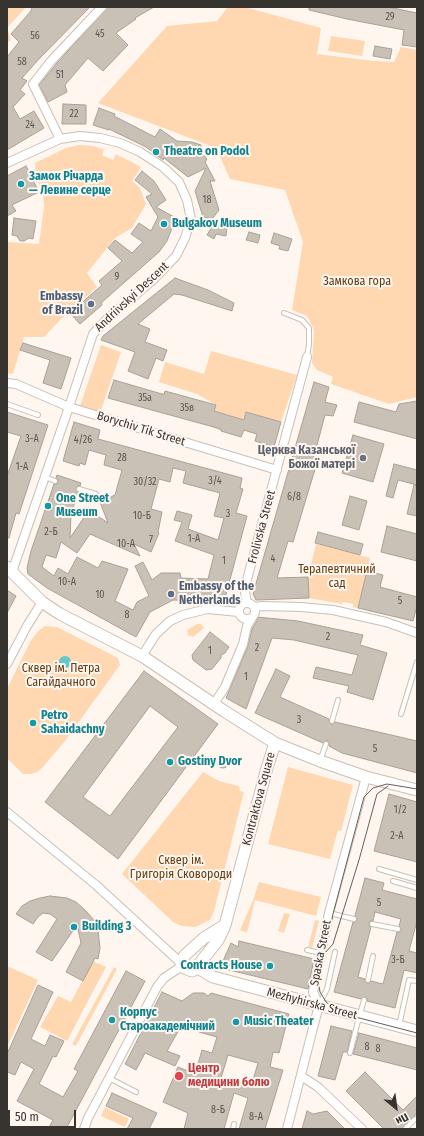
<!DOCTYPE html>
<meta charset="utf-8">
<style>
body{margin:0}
#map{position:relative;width:424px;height:1136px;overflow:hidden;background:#fff7ef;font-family:"Fira Sans Condensed",sans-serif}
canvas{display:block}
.frame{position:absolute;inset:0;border:8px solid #37332f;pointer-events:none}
.north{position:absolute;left:376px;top:1088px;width:40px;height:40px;-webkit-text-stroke:3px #fff7ef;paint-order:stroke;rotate:151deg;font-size:11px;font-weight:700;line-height:16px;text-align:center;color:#37332f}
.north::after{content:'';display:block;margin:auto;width:14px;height:18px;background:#37332f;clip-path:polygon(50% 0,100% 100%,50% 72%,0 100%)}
.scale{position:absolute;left:8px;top:1110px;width:68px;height:18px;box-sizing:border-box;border:2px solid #37332f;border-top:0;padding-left:5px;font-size:12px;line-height:14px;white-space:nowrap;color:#37332f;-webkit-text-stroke:3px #fff7ef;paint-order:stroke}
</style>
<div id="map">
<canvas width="424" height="1136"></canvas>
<div class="frame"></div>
<div class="north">Пн</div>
<div class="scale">50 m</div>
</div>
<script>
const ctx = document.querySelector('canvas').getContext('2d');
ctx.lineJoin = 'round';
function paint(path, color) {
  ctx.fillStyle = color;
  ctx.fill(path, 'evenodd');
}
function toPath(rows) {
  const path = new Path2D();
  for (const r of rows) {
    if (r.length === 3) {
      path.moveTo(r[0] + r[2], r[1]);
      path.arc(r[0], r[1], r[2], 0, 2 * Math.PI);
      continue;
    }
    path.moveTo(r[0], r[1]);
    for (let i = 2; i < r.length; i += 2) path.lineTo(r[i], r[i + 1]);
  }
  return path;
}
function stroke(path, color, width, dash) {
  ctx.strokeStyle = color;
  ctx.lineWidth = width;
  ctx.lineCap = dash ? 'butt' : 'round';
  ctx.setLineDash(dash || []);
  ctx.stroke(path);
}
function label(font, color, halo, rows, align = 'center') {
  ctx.font = font + ' "Fira Sans Condensed",sans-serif';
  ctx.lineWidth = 4;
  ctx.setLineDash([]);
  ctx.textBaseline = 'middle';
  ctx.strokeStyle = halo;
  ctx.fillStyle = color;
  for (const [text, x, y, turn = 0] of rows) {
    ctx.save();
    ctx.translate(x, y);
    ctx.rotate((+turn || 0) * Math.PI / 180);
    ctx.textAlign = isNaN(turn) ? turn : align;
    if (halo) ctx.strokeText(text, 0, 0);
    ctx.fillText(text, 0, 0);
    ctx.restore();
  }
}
const green = toPath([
 [7,7,26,7,7,28,11,40,7,43],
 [228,7,245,7,321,28,317,54,374,61,394,62,401,47,417,50,417,397,389,404,331,384,333,377,317,370,312,363,314,330,307,316,292,310,303,242,285,190,230,179,216,148,98,103,167,26,217,21],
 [331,36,365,41,362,56,328,51],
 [79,145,93,146,104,149,102,155,113,160,116,154,141,167,132,181,140,188,146,204,132,228,115,238,87,273,97,287,61,319,44,337,24,337,13,374,7,373,7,242,39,244,44,207,43,192,36,178,35,163,66,148],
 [101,345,121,352,100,413,80,406],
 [211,351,297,375,281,422,246,412,244,420,226,414,221,431,210,426,216,405,197,394,159,382,165,362,204,374],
 [316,544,370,558,358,608,353,607,353,604,343,602,342,604,309,598,308,577],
 [197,624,201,624,204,628,193,637,188,635,187,630],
 [45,626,57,627,118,658,120,665,65,741,43,767,37,772,32,774,23,774,7,758,7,689,30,642,38,631],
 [288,767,353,785,341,831,338,830,330,859,268,844],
 [203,772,219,781,239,786,240,791,244,792,214,911,210,920,195,927,182,926,173,922,122,874],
 [259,882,321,897,316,916,255,900,247,933,240,930,253,900],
 [284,913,290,914,284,933,278,931],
 [315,920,319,921,312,948,308,947],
 [93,961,106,967,67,1041,40,1027,58,996,71,1002],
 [7,966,38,980,7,1047],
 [114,967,117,969,76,1046,72,1044],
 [105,1107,129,1119,125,1127,101,1116]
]);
const water = toPath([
 [65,662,6]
]);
const building = toPath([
 [32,7,90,7,39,59,22,78,27,81,20,90,25,94,13,107,20,119,34,111,44,128,7,150,7,57,19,42,11,34,31,11,32,7],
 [108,7,154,7,135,18,136,19,116,33,128,45,103,71,88,58,65,85,67,92,48,102,39,85,57,63,108,7],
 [309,7,388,7,417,13,417,47,402,45,404,30,347,19,309,10,309,7],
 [375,46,392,49,390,59,373,56,375,46],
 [63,104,86,105,86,124,62,124,63,104],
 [99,108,115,114,114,116,155,137,160,129,177,141,192,142,201,145,201,152,207,159,205,162,215,181,210,181,219,210,212,219,203,217,195,191,206,168,188,177,164,158,163,160,146,147,109,129,109,130,93,125,99,108],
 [26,166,39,192,12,205,16,211,7,216,7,176,26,166],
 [142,171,154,181,166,200,156,207,176,218,167,241,159,252,101,303,102,305,80,324,70,313,102,285,99,281,122,261,108,248,115,240,132,253,143,242,131,234,139,223,151,231,158,217,146,197,152,194,135,180,142,171],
 [14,218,36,221,33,239,29,238,24,241,20,241,17,236,12,235,14,218],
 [214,223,227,227,226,236,216,234,214,239,207,235,214,223],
 [249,232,260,235,258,243,246,240,249,232],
 [274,233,292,239,288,251,279,249,280,246,271,243,274,233],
 [175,278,208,290,234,303,232,311,182,295,174,294,138,324,150,329,145,342,167,350,163,361,156,358,148,379,128,371,135,352,101,340,103,336,175,278],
 [23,343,71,358,61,389,43,383,50,360,20,350,23,343],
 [114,380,162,394,164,394,165,391,216,405,214,411,244,420,246,412,281,422,274,447,255,441,257,434,250,432,244,430,241,437,221,431,221,429,108,398,114,380],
 [314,382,329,387,325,402,337,405,333,416,325,415,312,464,316,466,293,542,288,541,277,578,308,577,309,598,256,600,253,594,314,382],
 [417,401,417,439,354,422,359,402,396,412,399,404,417,401],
 [7,412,48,425,19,514,16,513,9,538,7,538,7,476,21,436,7,432,7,412],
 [74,422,100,430,98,439,242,478,240,488,243,489,236,513,247,516,224,602,173,600,150,612,136,637,47,588,28,574,27,568,31,551,54,484,57,484,58,482,58,479,56,478,57,475,81,483,80,486,77,486,76,488,78,492,71,514,70,538,89,510,108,523,100,502,115,495,122,470,104,465,106,455,89,450,85,465,80,463,79,466,63,461,74,422],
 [173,468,186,471,183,483,220,493,214,516,224,518,218,540,188,529,192,515,177,511,174,520,182,522,175,541,214,555,208,579,181,578,180,573,161,573,152,580,143,562,135,566,149,596,137,602,133,610,115,601,128,569,102,561,98,568,77,557,68,574,58,568,54,576,42,567,46,555,56,558,61,542,77,553,90,534,140,556,134,544,151,552,159,533,158,532,162,512,151,509,159,479,170,482,173,468],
 [353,435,384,444,373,482,342,473,353,435],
 [394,464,417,470,417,485,398,480,393,498,386,496,394,464],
 [414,485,417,486,417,516,407,514,414,485],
 [350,496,367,501,359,530,342,525,350,496],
 [387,526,417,534,417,561,381,552,387,526],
 [318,532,363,544,360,555,315,543,318,532],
 [367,571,383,575,380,587,417,597,417,606,413,621,358,608,367,571],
 [7,590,16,596,7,613,7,590],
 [257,617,298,621,363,635,360,645,387,653,373,700,347,692,349,686,313,678,316,667,352,675,358,655,294,640,272,638,246,709,226,698,248,646,252,629,257,621,257,617],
 [210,632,229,647,225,653,221,655,221,658,212,669,206,670,193,660,192,655,210,632],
 [276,669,290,676,280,697,329,719,329,722,331,724,333,724,335,722,417,741,417,773,342,753,329,746,329,743,328,741,325,741,323,743,255,713,276,669],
 [144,671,218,724,118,859,45,802,144,671],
 [150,706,178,727,110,816,83,797,150,706],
 [223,762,6],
 [389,794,417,802,417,862,374,851,389,794],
 [365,878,384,883,382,890,417,899,417,921,409,951,417,953,417,973,404,970,395,1008,367,1001,367,998,365,997,361,999,334,992,353,922,357,920,357,918,355,916,365,878],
 [375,912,401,919,399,926,401,928,401,930,400,932,397,932,383,984,371,981,369,983,367,983,365,981,365,979,358,977,371,927,369,926,369,923,370,921,373,921,375,912],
 [50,896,67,898,76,902,85,910,94,920,98,930,100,948,98,959,95,958,83,981,66,972,81,943,77,925,52,961,36,952,57,919,50,914,43,913,38,917,33,924,16,914,22,906,30,901,40,898,50,896],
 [239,941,314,959,308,989,225,969,228,964,223,961,231,943,238,947,239,941],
 [126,971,145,981,66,1129,48,1129,53,1120,17,1101,34,1069,21,1062,15,1075,7,1072,7,1054,38,985,53,992,31,1039,45,1046,50,1035,64,1041,56,1057,53,1056,39,1084,63,1097,78,1071,74,1069,126,971],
 [162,992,182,1001,193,993,204,993,208,996,211,993,289,1014,279,1053,273,1052,270,1067,283,1070,265,1129,239,1129,248,1098,234,1093,224,1129,184,1129,188,1113,163,1102,178,1067,195,1074,202,1050,212,1053,217,1037,199,1032,197,1027,190,1025,184,1021,167,1051,180,1056,175,1066,145,1053,136,1070,125,1064,162,992],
 [228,1055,258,1063,251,1087,221,1078,228,1055],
 [331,1026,352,1031,347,1052,343,1052,335,1080,318,1076,331,1026],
 [359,1033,417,1048,417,1070,353,1054,359,1033],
 [365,1072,403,1110,417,1096,417,1113,401,1129,384,1129,346,1091,365,1072],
 [112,1093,157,1113,149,1129,127,1129,133,1118,106,1106,112,1093],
 [307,1111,313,1114,327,1111,345,1129,302,1129,307,1111]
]);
const lane = toPath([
 [284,313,302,320,309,328,309,344,307,357],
 [7,404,38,415],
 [45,477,55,481],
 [79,489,96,494],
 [401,714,417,662],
 [332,721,338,700],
 [320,761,326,744],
 [379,869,417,880],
 [393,881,417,888],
 [329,913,354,919],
 [372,924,398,929],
 [307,950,321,953],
 [368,980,373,956],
 [319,1005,327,989,335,952],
 [360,1014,364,1000],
 [399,1026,409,980,417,981],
 [350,1053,359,1017],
 [109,1078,136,1092],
 [233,1129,234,1124],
 [405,1129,415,1119]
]);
const street = toPath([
 [60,139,33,84,51,61,102,7],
 [7,163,60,139,80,136,100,138,120,143,140,152,163,167,179,182,187,200,191,219,185,238,176,256,153,280,107,319,93,334,69,407,12,572],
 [7,383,16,384,69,407,277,470],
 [247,611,8],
 [247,603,245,592,245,587,307,357],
 [254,607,262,606,301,607,333,610,386,622,417,633],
 [142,656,156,634,170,621,183,615,207,609,239,612],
 [7,664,27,626,42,602],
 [214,704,225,687,243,644,247,626,252,618],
 [7,812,96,885,181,963],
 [301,1076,318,1087,362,1129],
 [84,1129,88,1118,97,1101,157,987,164,978,182,966],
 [287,1129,319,1005,313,992,329,913,366,777]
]);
const secondary = toPath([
 [7,567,42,602,60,614,142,656,224,711,275,743,320,761,366,777,417,790],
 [225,925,204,938,185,955,181,963,184,968,192,971,198,968,200,963,218,940,223,930,225,925,239,873,267,768,275,743],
 [198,968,213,977,417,1031]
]);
const tram = toPath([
 [417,789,387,784,373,788,364,797,333,914,320,974,319,986,320,992,326,1002,340,1013,417,1033],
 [324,954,333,944,359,860,377,794,388,786]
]);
const markers = [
 [156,152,4,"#0f9aa8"],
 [21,184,4,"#0f9aa8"],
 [164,224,4,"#0f9aa8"],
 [91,304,4,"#5c6f8a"],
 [363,458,4,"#6b7280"],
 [48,506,4,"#0f9aa8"],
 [171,594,4,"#5c6f8a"],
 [33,723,4,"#0f9aa8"],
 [170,762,4,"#0f9aa8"],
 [74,927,4,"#0f9aa8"],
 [270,966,4,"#0f9aa8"],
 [112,1020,4,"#0f9aa8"],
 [236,1022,4,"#0f9aa8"],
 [179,1076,5,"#e0444e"]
];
const numberNames = [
 ["29",390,17],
 ["45",100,34],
 ["56",35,36],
 ["58",22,62],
 ["51",60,75],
 ["22",74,114],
 ["24",30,125],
 ["18",207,200],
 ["9",117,277],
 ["35а",145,398],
 ["35в",187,408],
 ["3-А",32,439],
 ["4/26",83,440],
 ["28",122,458],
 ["1-А",22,467],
 ["3/4",215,481],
 ["30/32",145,482],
 ["6/8",294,497],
 ["3",228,514],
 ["10-Б",142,516],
 ["2-Б",51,532],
 ["1-А",194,539],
 ["7",151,540],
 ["10-А",126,544],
 ["4",273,559],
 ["1",224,561],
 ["10-А",67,582],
 ["10",100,595],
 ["5",400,601],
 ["8",127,615],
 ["2",328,637],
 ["2",257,648],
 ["1",210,651],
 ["1",246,677],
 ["3",299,720],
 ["5",375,749],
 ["1/2",400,810],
 ["2-А",397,836],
 ["5",379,903],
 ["3-Б",398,960],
 ["8",367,1047],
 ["8",378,1049],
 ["8-Б",218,1110],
 ["8-А",256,1117]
];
const cultureNames = [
 ["Theatre on Podol",164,152],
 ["Замок Річарда",29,177],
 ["— Левине серце",29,191],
 ["Bulgakov Museum",172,224],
 ["One Street",56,499],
 ["Museum",56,513],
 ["Petro",41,716],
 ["Sahaidachny",41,730],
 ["Gostiny Dvor",178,762],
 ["Building 3",82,927],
 ["Contracts House",262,966,"right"],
 ["Корпус",120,1013],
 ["Староакадемічний",120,1027],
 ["Music Theater",244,1022]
];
const parkNames = [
 ["Замкова гора",357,282],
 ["Терапевтичний",337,570],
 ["сад",337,584],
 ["Сквер ім. Петра",61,669],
 ["Сагайдачного",61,683],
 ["Сквер ім.",181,861],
 ["Григорія Сковороди",181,875]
];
const serviceNames = [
 ["Embassy",83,297],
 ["of Brazil",83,311],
 ["Embassy of the",179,587,"left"],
 ["Netherlands",179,601,"left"]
];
const streetNames = [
 ["Andriivskyi Descent",132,297,-43],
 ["Borychiv Tik Street",141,429,17],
 ["Frolivska Street",262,527,-75],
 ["Kontraktova Square",259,799,-75],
 ["Spaska Street",321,953,-79],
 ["Mezhyhirska Street",312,1004,15]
];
const worshipNames = [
 ["Церква Казанської",355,451],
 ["Божої матері",355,465]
];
const healthNames = [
 ["Центр",188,1069],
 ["медицини болю",188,1083]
];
paint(green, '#ffd7b0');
paint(water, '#63c7cc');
paint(building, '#c9c0b6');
stroke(building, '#a9a097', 1);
stroke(lane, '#c9c0b6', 6);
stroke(street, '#c9c0b6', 10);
stroke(secondary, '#c9c0b6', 13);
stroke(lane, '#fff', 4);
stroke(street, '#fff', 8);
stroke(secondary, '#fff', 11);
stroke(tram, '#635f5a', 1);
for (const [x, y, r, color] of markers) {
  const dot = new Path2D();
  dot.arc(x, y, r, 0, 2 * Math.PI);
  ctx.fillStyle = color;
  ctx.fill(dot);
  stroke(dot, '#fff7ef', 1.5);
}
label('10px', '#5c5651', null, numberNames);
label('bold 12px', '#0d838f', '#fff7ef', cultureNames, 'left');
label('12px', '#5f3c12', '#fff7ef', parkNames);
label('bold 12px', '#4e5e75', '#fff7ef', serviceNames, 'right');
label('12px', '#37332f', '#fff7ef', streetNames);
label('bold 12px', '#5b616d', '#fff7ef', worshipNames, 'right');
label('bold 12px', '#be3a42', '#fff7ef', healthNames, 'left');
</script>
